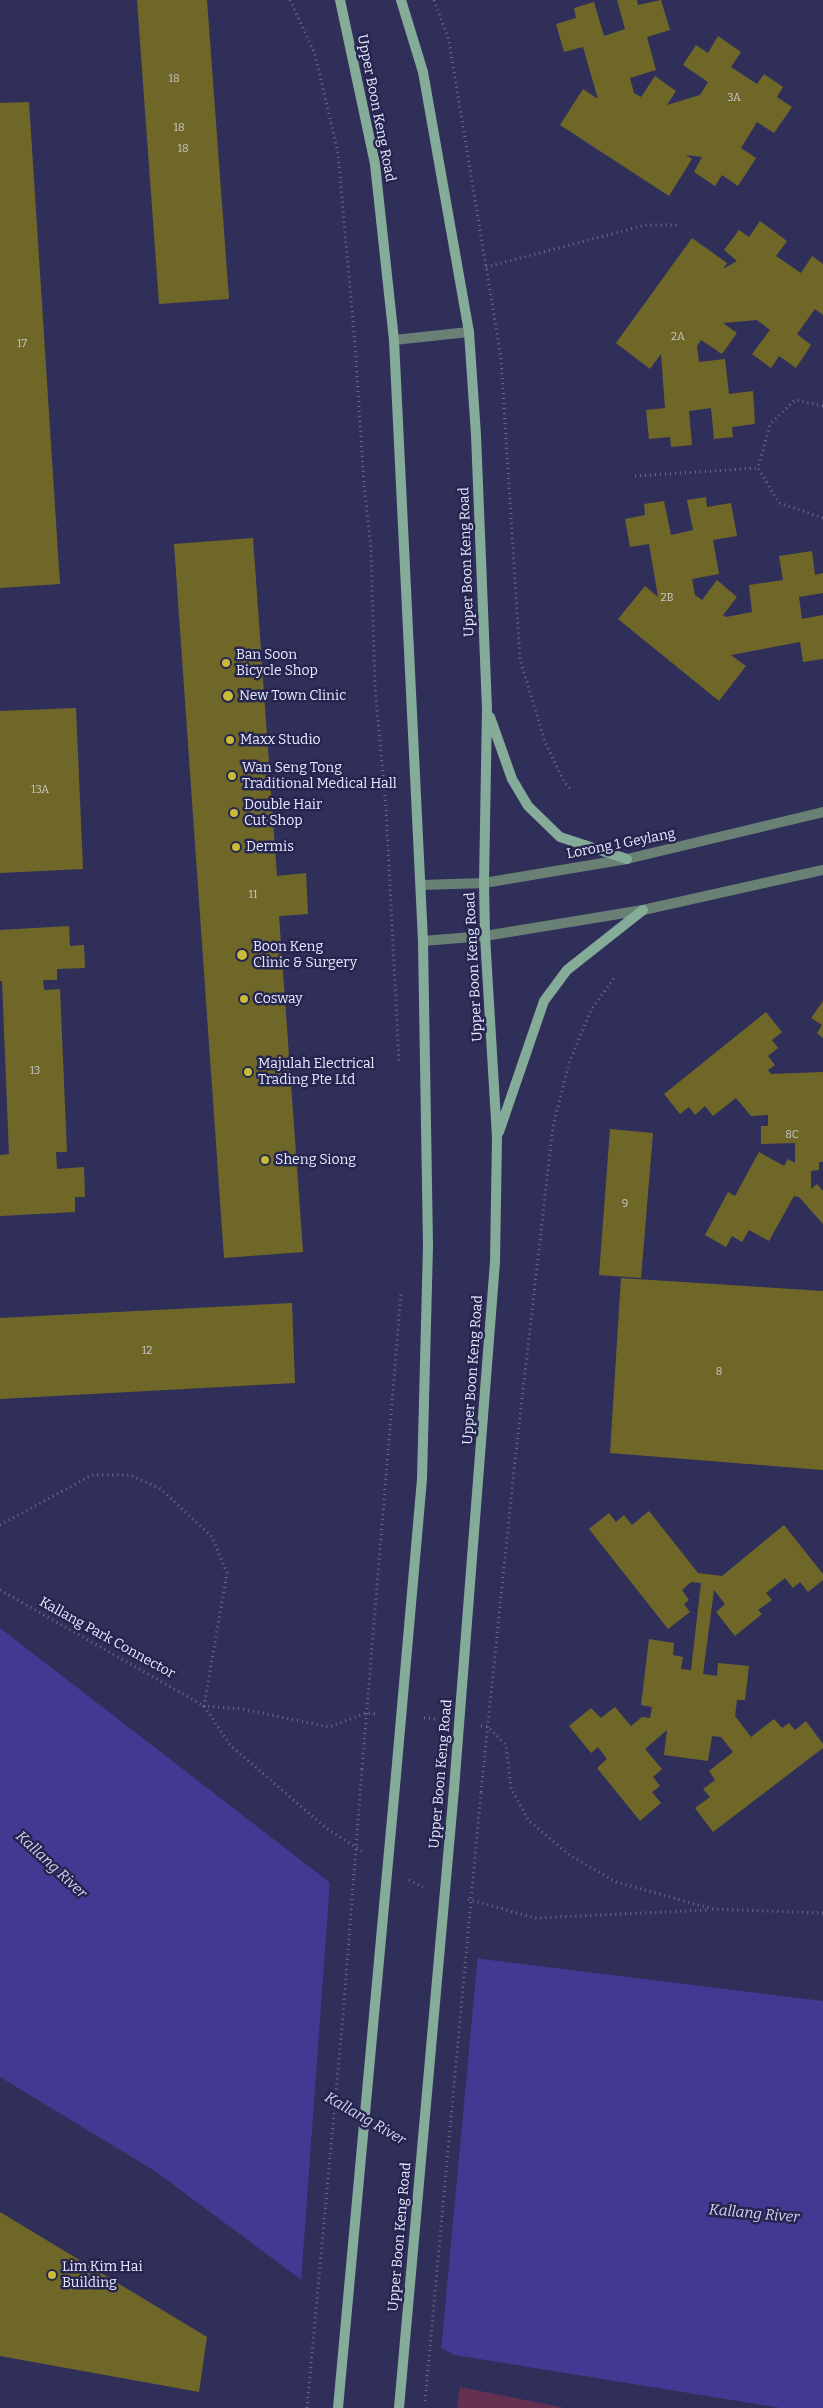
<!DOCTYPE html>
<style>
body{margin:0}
canvas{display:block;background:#302f5a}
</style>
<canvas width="823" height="2408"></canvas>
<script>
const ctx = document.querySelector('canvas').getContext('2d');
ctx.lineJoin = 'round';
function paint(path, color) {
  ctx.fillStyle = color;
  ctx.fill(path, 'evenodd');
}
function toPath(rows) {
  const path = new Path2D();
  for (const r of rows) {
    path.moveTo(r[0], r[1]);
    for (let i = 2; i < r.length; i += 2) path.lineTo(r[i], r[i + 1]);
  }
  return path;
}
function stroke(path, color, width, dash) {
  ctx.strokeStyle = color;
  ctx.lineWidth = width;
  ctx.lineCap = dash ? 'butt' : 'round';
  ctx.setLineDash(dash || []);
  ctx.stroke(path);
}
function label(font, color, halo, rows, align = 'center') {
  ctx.font = font + ' Bitter,serif';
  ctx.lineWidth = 5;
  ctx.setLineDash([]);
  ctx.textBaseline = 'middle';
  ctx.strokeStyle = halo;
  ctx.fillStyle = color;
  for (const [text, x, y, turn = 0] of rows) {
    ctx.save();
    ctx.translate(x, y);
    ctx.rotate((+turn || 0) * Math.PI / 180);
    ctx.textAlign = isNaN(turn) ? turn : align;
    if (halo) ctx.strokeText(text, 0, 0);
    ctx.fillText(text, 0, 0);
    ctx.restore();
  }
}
const green = toPath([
 [460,2387,565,2408,457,2408]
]);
const water = toPath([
 [0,1628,329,1882,481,1959,823,2001,823,2408,781,2408,455,2355,303,2281,155,2171,0,2077]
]);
const pier = toPath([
 [330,1880,478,1954,441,2351,301,2282]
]);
const building = toPath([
 [137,0,207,0,229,299,159,304],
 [617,0,637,0,638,5,661,0,670,30,647,37,656,70,630,78,634,93,641,97,655,76,676,91,667,105,700,95,708,82,683,65,696,45,708,53,718,36,741,52,731,67,757,84,764,74,783,87,777,97,792,107,774,133,757,122,741,148,756,158,738,186,722,175,715,186,694,172,702,157,686,155,692,159,669,196,560,125,583,89,598,99,583,47,564,52,556,24,576,18,574,8,594,2,604,36,625,29],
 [29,102,60,584,0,588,0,103],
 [760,221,787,241,776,256,801,273,812,256,823,264,823,315,815,309,797,334,811,345,796,368,779,356,771,368,752,354,770,330,757,320,723,323,737,333,722,354,701,340,697,346,699,362,725,359,729,394,753,391,755,424,732,427,733,437,714,439,711,408,689,411,692,445,671,447,670,437,649,439,646,410,665,408,661,354,650,369,616,343,692,238,727,263,723,269,737,261,724,250,739,230,749,237],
 [706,497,707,507,731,503,737,536,713,540,719,574,692,579,695,595,702,600,717,580,737,597,723,615,726,617,752,612,749,585,783,580,779,556,812,551,815,575,823,573,823,593,799,597,802,619,823,615,823,659,803,662,800,642,731,655,746,666,719,701,618,619,645,586,658,597,649,544,630,547,625,519,645,515,644,504,664,501,671,535,693,530,687,500],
 [253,538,277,876,306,873,308,914,279,916,303,1252,224,1258,174,544],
 [76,708,83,869,0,873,0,711],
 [69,926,70,946,84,945,85,968,57,969,57,980,43,980,44,990,60,989,67,1152,56,1152,57,1169,84,1167,85,1197,75,1197,75,1212,0,1216,0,1155,9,1154,2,981,0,981,0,930],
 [823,1001,823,1038,817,1033,822,1025,811,1018],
 [766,1012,782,1032,772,1040,778,1048,768,1056,775,1065,768,1070,771,1074,823,1072,823,1162,819,1162,819,1170,811,1171,811,1189,817,1184,823,1191,823,1224,799,1197,794,1196,769,1241,749,1230,742,1242,732,1236,726,1247,705,1235,728,1192,735,1196,759,1152,784,1166,788,1159,795,1163,795,1143,761,1144,761,1126,768,1126,768,1115,751,1116,736,1098,713,1116,705,1106,695,1115,689,1107,680,1114,664,1094],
 [610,1129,653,1133,641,1278,599,1275],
 [621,1278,823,1291,823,1470,610,1453],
 [292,1303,295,1383,0,1399,0,1318],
 [649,1511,698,1573,722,1576,784,1525,823,1574,823,1580,808,1592,800,1582,793,1588,785,1578,766,1593,772,1600,758,1610,762,1614,735,1636,716,1612,725,1604,714,1590,703,1674,717,1676,718,1663,749,1666,745,1700,737,1700,735,1716,751,1737,774,1719,782,1728,789,1723,795,1730,806,1721,823,1744,823,1748,713,1832,695,1808,710,1797,703,1789,715,1780,709,1771,733,1752,721,1737,712,1736,708,1761,664,1755,667,1730,645,1749,662,1769,653,1777,660,1786,652,1792,661,1803,640,1821,597,1768,607,1759,598,1747,591,1753,569,1726,591,1708,601,1718,615,1707,631,1726,642,1717,650,1718,652,1707,641,1705,649,1639,674,1643,673,1655,683,1657,681,1669,691,1670,701,1583,691,1582,682,1590,689,1600,684,1604,690,1612,668,1629,589,1529,609,1513,616,1522,624,1515,632,1525],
 [0,2212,207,2337,199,2392,0,2356]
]);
const path = toPath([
 [290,0,315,54,338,153,355,345,364,484,371,549,375,687,386,808,399,1062],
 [434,0,449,41,501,358,520,659,545,742,564,782,570,788],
 [486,267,646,225,678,225],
 [823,406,795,400,770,424,758,468,779,503,823,518],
 [635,476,758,468],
 [0,1525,92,1475,130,1475,161,1489,212,1537,227,1573,204,1706,242,1709,329,1727,366,1713,378,1714],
 [0,1590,204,1706,231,1746,326,1828,365,1853],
 [424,1718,438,1719],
 [481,1726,488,1727,506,1745,511,1788,529,1821,571,1856,616,1882,713,1909,823,1913],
 [362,1769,401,1293],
 [481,1792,514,1470,553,1126,569,1063,591,1010,614,978],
 [409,1880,423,1887],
 [468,1899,535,1918,709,1910]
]);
const service = toPath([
 [394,340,469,332]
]);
const minor = toPath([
 [421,885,484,883,627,859,823,812],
 [423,941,485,936,643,910,823,870]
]);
const secondary = toPath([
 [340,0,375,164,394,340,423,941,428,1246,422,1479,396,1775],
 [401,0,423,72,469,332,476,435,487,709,484,883,485,936,497,1137,495,1262,454,1789],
 [490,717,512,779,528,806,560,837,627,859],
 [499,1132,544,1001,567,970,643,910]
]);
const pathBridge = toPath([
 [425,2401,481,1792],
 [307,2408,343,2016,362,1769]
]);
const secondaryBridge = toPath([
 [338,2408,396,1775],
 [399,2408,454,1789]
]);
const markers = [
 [226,663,5,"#caba3a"],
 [228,696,6,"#caba3a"],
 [230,740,5,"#caba3a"],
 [232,776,5,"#caba3a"],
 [234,813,5,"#caba3a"],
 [236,847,5,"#caba3a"],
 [242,955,6,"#caba3a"],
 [244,999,5,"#caba3a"],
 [248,1072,5,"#caba3a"],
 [265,1160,5,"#caba3a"],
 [52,2275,5,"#caba3a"]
];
const numberNames = [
 ["18",174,79],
 ["3A",734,98],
 ["18",179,128],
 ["18",183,149],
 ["2A",678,337],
 ["17",22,344],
 ["2B",667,598],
 ["13A",40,790],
 ["11",253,895],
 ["13",35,1071],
 ["8C",792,1135],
 ["9",625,1204],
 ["12",147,1351],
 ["8",719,1372]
];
const streetNames = [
 ["Upper Boon Keng Road",376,108,79],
 ["Upper Boon Keng Road",467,562,-92],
 ["Lorong 1 Geylang",621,844,-11],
 ["Upper Boon Keng Road",474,967,-93],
 ["Upper Boon Keng Road",473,1370,-86],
 ["Kallang Park Connector",107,1638,29],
 ["Upper Boon Keng Road",441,1774,-85],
 ["Upper Boon Keng Road",400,2237,-85]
];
const poiNames = [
 ["Ban Soon",236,655],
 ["Bicycle Shop",236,671],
 ["New Town Clinic",239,696],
 ["Maxx Studio",240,740],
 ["Wan Seng Tong",242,768],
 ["Traditional Medical Hall",242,784],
 ["Double Hair",244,805],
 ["Cut Shop",244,821],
 ["Dermis",246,847],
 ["Boon Keng",253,947],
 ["Clinic & Surgery",253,963],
 ["Cosway",254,999],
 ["Majulah Electrical",258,1064],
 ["Trading Pte Ltd",258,1080],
 ["Sheng Siong",275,1160],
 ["Lim Kim Hai",62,2267],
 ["Building",62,2283]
];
const waterNames = [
 ["Kallang River",51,1865,43],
 ["Kallang River",365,2119,30],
 ["Kallang River",754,2214,5]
];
paint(green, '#633051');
paint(water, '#423a92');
paint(pier, '#302f5a');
paint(building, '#6f6728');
stroke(path, '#6c6c90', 3, [1, 4]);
stroke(service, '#698175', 10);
stroke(minor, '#698175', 10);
stroke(secondary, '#85ac98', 10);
stroke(pathBridge, '#6c6c90', 3, [1, 4]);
stroke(secondaryBridge, '#85ac98', 10);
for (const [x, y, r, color] of markers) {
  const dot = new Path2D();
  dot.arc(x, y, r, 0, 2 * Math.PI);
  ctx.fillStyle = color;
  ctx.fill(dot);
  stroke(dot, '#26254f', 2);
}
label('11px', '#c9c8c9', null, numberNames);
label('14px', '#e7e9ff', '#26254f', streetNames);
label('14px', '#e7e9ff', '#26254f', poiNames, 'left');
label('italic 15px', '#d4d5ee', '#26254f', waterNames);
</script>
